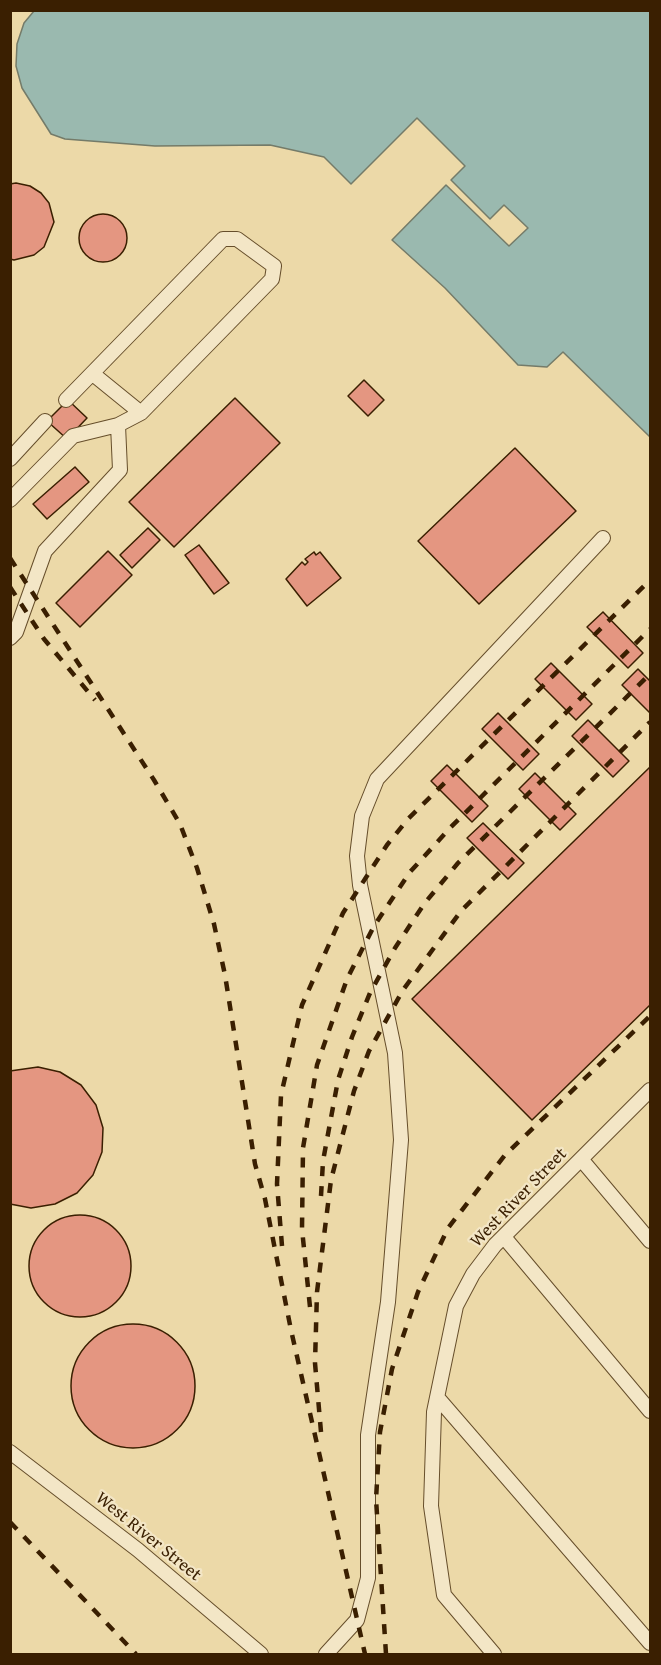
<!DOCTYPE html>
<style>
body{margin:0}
#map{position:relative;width:661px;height:1665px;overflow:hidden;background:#ecd9a8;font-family:"Gentium Book Plus",serif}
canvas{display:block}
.frame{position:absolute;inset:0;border:12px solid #3a1f01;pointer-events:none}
</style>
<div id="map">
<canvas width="661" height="1665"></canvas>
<div class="frame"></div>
</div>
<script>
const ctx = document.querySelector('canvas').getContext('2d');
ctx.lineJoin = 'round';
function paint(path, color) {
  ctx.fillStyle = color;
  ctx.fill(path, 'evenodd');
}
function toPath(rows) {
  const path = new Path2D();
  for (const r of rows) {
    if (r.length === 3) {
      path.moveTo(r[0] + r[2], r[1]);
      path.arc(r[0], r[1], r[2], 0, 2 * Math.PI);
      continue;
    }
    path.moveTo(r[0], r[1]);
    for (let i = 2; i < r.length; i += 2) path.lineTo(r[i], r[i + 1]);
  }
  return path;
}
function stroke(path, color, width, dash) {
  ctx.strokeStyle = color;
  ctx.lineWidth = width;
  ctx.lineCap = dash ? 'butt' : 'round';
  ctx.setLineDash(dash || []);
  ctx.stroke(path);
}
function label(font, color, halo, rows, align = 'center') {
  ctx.font = font + ' "Gentium Book Plus",serif';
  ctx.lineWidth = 4.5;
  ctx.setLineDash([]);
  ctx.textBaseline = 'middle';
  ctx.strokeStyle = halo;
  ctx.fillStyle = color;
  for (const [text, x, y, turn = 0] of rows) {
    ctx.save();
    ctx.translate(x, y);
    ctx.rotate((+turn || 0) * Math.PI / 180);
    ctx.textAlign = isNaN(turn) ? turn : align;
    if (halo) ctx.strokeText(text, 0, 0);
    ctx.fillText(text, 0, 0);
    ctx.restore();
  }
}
const water = toPath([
 [34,11,650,11,650,437,563,352,547,367,518,365,445,288,392,240,446,185,509,246,528,228,504,205,490,219,451,180,465,166,417,118,351,184,324,157,270,145,155,146,65,139,51,134,22,88,16,66,17,44,24,23,34,11]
]);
const building = toPath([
 [16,183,30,186,41,193,49,203,54,222,44,247,34,255,14,260,10,259,10,184,16,183],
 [103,238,24],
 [364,380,384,400,368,416,348,396,364,380],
 [235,398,280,443,174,547,129,502,235,398],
 [68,400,87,418,67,439,47,421,68,400],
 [515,448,576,511,479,604,418,541,515,448],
 [75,467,89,482,47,519,33,504,75,467],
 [148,528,160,540,132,568,120,555,148,528],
 [199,545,229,583,214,594,185,555,199,545],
 [108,551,132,575,80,627,56,603,108,551],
 [314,552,316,555,320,552,341,578,307,606,286,579,302,562,305,565,308,562,305,559,314,552],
 [603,612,643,653,628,668,587,627,603,612],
 [551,663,592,704,576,720,535,679,551,663],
 [638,669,650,681,650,713,622,685,638,669],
 [498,713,539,754,523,770,482,729,498,713],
 [588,720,629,761,613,777,572,736,588,720],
 [447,765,488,806,472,822,431,781,447,765],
 [650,767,650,1005,532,1120,412,999,650,767],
 [535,773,576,814,560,830,519,789,535,773],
 [483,823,524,863,508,879,467,838,483,823],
 [38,1067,60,1072,81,1085,96,1105,103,1128,102,1152,93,1175,77,1193,55,1204,31,1208,10,1204,10,1071,38,1067],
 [80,1266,51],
 [133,1386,62]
]);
const service = toPath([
 [93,374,141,413],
 [66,400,223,239,237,239,274,266,272,279,141,413,118,425],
 [10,459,45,421],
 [10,500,73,436,118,425,120,470,45,551,16,632,10,638],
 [581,1159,650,1241],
 [504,1237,650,1411],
 [437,1397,650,1643],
 [10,1452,138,1550,261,1654],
 [326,1654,357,1620,368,1578,368,1435,388,1302,401,1140,395,1053,360,885,357,856,362,816,377,779,603,538],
 [494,1654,444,1595,431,1506,434,1412,456,1306,473,1274,495,1245,650,1090]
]);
const rail = toPath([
 [10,558,154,780,180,824,197,868,214,924,225,975,255,1164,265,1199,291,1330,365,1654],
 [10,587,44,639,95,700],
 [321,1196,323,1161,338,1080,352,1037,370,993,395,948,424,904,458,863,650,674],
 [282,1246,277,1184,281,1095,302,1005,343,913,387,845,408,819,649,581],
 [310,1307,302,1229,303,1148,317,1065,347,979,374,926,410,872,451,827,650,629],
 [321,1432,315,1363,317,1292,331,1180,354,1091,369,1051,403,990,461,911,650,722],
 [10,1522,136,1654],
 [386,1654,376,1499,380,1432,392,1369,418,1292,448,1228,505,1155,650,1016]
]);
const streetNames = [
 ["West River Street",519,1198,-46],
 ["West River Street",148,1537,39]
];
paint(water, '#9ab9af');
stroke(water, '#747b69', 1.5);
paint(building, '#e49681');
stroke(building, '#3a1f01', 1.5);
stroke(service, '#664e2b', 16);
stroke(service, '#f3e6c6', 14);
stroke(rail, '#3a1f01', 4.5, [10, 10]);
label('18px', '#3a1f01', '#f3e6c6', streetNames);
</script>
